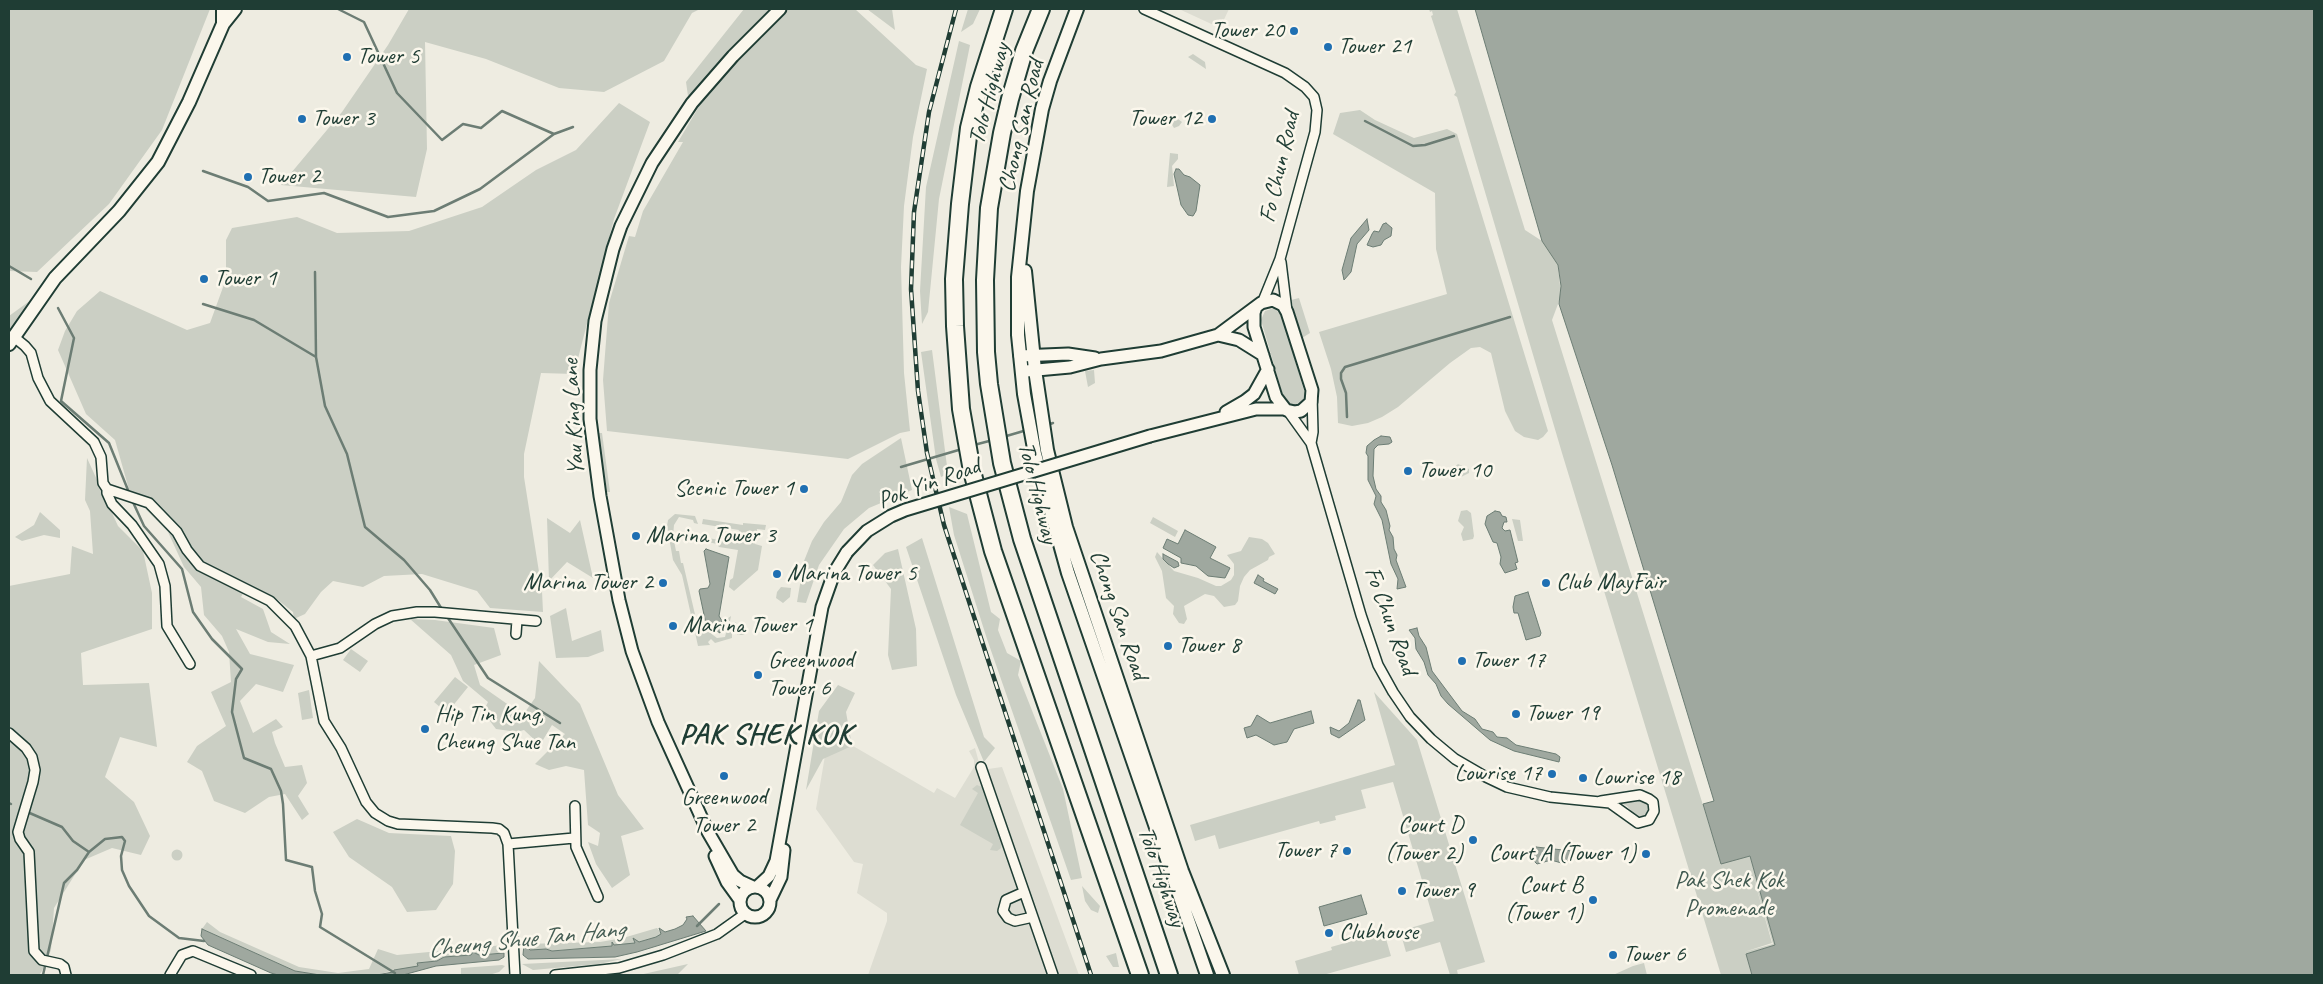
<!DOCTYPE html>
<style>
body{margin:0}
#map{position:relative;width:2323px;height:984px;overflow:hidden;background:#eeece1;font-family:Caveat,sans-serif}
canvas{display:block}
.frame{position:absolute;inset:0;border:10px solid #1f3d34;pointer-events:none}
</style>
<div id="map">
<canvas width="2323" height="984"></canvas>
<div class="frame"></div>
</div>
<script>
const ctx = document.querySelector('canvas').getContext('2d');
ctx.lineJoin = 'round';
function paint(path, color) {
  ctx.fillStyle = color;
  ctx.fill(path, 'evenodd');
}
function toPath(rows) {
  const path = new Path2D();
  for (const r of rows) {
    if (r.length === 3) {
      path.moveTo(r[0] + r[2], r[1]);
      path.arc(r[0], r[1], r[2], 0, 2 * Math.PI);
      continue;
    }
    path.moveTo(r[0], r[1]);
    for (let i = 2; i < r.length; i += 2) path.lineTo(r[i], r[i + 1]);
  }
  return path;
}
function stroke(path, color, width, dash) {
  ctx.strokeStyle = color;
  ctx.lineWidth = width;
  ctx.lineCap = dash ? 'butt' : 'round';
  ctx.setLineDash(dash || []);
  ctx.stroke(path);
}
function label(font, color, halo, rows, align = 'center') {
  ctx.font = font + ' Caveat,sans-serif';
  ctx.lineWidth = 5;
  ctx.setLineDash([]);
  ctx.textBaseline = 'middle';
  ctx.strokeStyle = halo;
  ctx.fillStyle = color;
  for (const [text, x, y, turn = 0] of rows) {
    ctx.save();
    ctx.translate(x, y);
    ctx.rotate((+turn || 0) * Math.PI / 180);
    ctx.textAlign = isNaN(turn) ? turn : align;
    if (halo) ctx.strokeText(text, 0, 0);
    ctx.fillText(text, 0, 0);
    ctx.restore();
  }
}
const built = toPath([
 [1179,9,1229,9,1220,28],
 [829,732,934,793,937,788,955,798,974,767,974,760,969,751,975,748,981,770,1002,767,1079,975,868,975,887,921,887,913,857,893,863,864,854,862,816,809]
]);
const green = toPath([
 [9,9,210,9,162,130,109,204,37,272,9,271],
 [409,9,700,9,692,13,664,61,604,92,559,88,486,59,425,42,427,149,416,197,281,185,342,112,388,45],
 [744,9,774,9,688,96,686,82],
 [789,9,855,9,916,65,927,69,913,137,904,206,901,267,904,373,910,431,900,433,848,459,607,431,603,380,609,303,629,236,635,237,643,211,683,142,678,142,701,103,748,46,762,38,769,23],
 [867,9,892,9,895,30],
 [968,9,980,9,973,24,961,32],
 [1429,9,1457,9,1525,230,1542,241,1558,265,1561,296,1552,320,1721,863,1750,856,1775,945,1746,954,1752,975,1721,975,1562,453,1457,97,1454,95,1456,92,1450,74,1431,16,1433,15,1432,11,1430,12],
 [959,41,970,45,939,199,928,312,922,324,920,291,926,187],
 [1193,54,1205,62,1206,69,1188,57],
 [619,103,650,122,614,219,574,374,541,373,524,454,524,477,542,591,543,612,490,608,477,591,422,574,384,576,363,587,333,581,321,592,305,614,294,619,293,612,278,600,248,585,241,597,263,609,271,632,290,644,268,642,236,629,250,654,294,665,283,692,256,684,240,701,253,733,276,719,283,727,272,732,275,743,285,767,302,765,307,783,298,796,309,814,302,820,285,794,269,797,245,813,214,801,202,771,187,762,197,746,226,726,211,692,231,682,229,652,222,636,204,615,201,587,184,567,168,532,130,493,115,440,86,414,58,350,65,331,77,311,100,291,187,330,210,323,226,279,226,240,232,228,297,217,337,233,409,231,482,207,536,170,576,150],
 [1360,110,1375,120,1414,138,1447,129,1457,134,1548,431,1543,437,1538,440,1524,437,1515,431,1505,411,1491,353,1480,347,1471,348,1450,363,1398,407,1382,417,1368,423,1352,426,1338,423,1337,397,1331,369,1319,332,1447,294,1436,249,1435,193,1333,134,1340,113],
 [1171,114,1182,122,1179,126,1174,128,1168,118],
 [1170,153,1178,154,1178,159,1172,166,1174,186,1167,187],
 [1299,298,1310,333,1302,338,1291,300],
 [31,300,19,322,9,337,9,316],
 [1274,308,1282,316,1305,394,1303,401,1297,405,1289,405,1284,399,1261,320,1265,311],
 [932,350,948,474,941,477,936,459,921,352],
 [1094,370,1095,383,1088,387,1085,371],
 [598,433,602,433,610,492,607,492],
 [901,438,912,490,869,508,844,529,819,565,806,603,797,602,804,561,812,541,824,522,841,502,852,475,862,464],
 [87,458,118,526,143,551,152,593,152,629,81,653,83,685,149,683,157,747,120,737,105,777,134,802,150,836,141,855,112,848,84,860,54,908,51,950,42,971,39,975,9,975,9,586,70,574,72,546,93,554,90,511,85,500],
 [1458,464,1469,469,1469,473,1461,477,1454,474,1449,478,1448,473],
 [949,507,967,514,991,612,1000,619,998,630,1007,653,1021,661,1018,675,1063,789,1082,878,1071,880,987,639,954,535],
 [1467,510,1471,513,1474,536,1473,539,1463,541,1461,534,1464,527,1458,521,1461,511],
 [40,512,60,530,60,538,44,535,22,541,15,537,34,525],
 [675,514,695,516,698,524,694,523,693,520,679,517,674,525,673,536,676,551,679,551,681,563,683,563,697,623,717,638,725,637,729,621,727,619,731,616,730,621,733,624,736,622,737,627,742,629,745,628,747,631,744,635,737,635,737,631,732,632,732,638,715,643,711,639,708,642,710,645,698,646,682,575,673,560,667,526,668,520],
 [1153,517,1178,531,1175,537,1150,523],
 [547,518,570,533,580,520,593,578,567,562,549,581],
 [703,519,743,525,743,523,766,525,765,530,757,529,755,544,762,546,758,570,734,591,729,587,730,580,733,578,738,550,719,547,717,544,708,542,708,538,731,542,737,537,739,530,702,524],
 [1512,519,1520,520,1523,541,1518,541],
 [1249,537,1262,539,1268,543,1275,554,1269,557,1268,560,1250,570,1244,577,1240,586,1238,601,1235,605,1224,607,1214,596,1205,594,1184,606,1187,619,1184,624,1179,623,1173,614,1174,606,1166,598,1162,571,1155,557,1157,552,1174,571,1198,578,1216,586,1221,586,1231,580,1234,575,1234,564,1227,555,1241,551],
 [922,538,984,737,995,748,984,762,956,695,906,547],
 [898,549,916,629,917,666,892,670,888,655,891,589,873,565,885,553],
 [781,587,791,588,790,597,783,603,776,598,777,592],
 [566,608,572,641,601,630,604,651,588,657,556,658,550,616],
 [410,619,435,620,494,628,501,655,474,665,480,685,523,715,535,698,539,661,580,704,618,795,644,829,621,836,630,875,612,888,596,864,588,842,598,846,600,833,588,825,584,770,566,766,549,770,535,764,565,734,552,725,540,745,524,730,517,732,496,729,483,712,488,702,463,681,451,655],
 [351,649,368,661,360,672,343,660],
 [455,677,468,687,447,713,434,702],
 [838,685,855,693,846,712,852,746,823,759,806,790,819,711],
 [309,690,313,718,302,720,298,693],
 [1374,692,1417,740,1485,962,1457,970,1458,975,1450,975,1440,942,1406,952,1400,931,1434,921,1393,782,1361,790,1366,808,1335,816,1336,820,1320,824,1319,821,1219,849,1215,835,1195,841,1190,825,1395,765],
 [977,785,984,788,1002,843,1001,848,997,851,990,850,993,844,960,825,978,793,972,789],
 [1637,799,1646,801,1648,804,1648,812,1643,817,1637,818,1627,806,1616,801],
 [357,819,389,833,451,836,455,851,453,884,436,910,407,912,392,887,349,857,333,832],
 [177,855,5.5],
 [1082,886,1100,906,1098,913,1091,910,1085,901],
 [207,922,220,932,299,967,338,973,369,969,378,949,397,955,504,945,505,952,479,955,473,952,471,955,444,957,437,961,417,963,419,967,394,970,377,975,320,975,295,971,202,929],
 [657,928,661,933,660,936,636,943,612,946,552,951,546,949,530,950,524,944,600,942,623,938],
 [1384,932,1391,956,1323,975,1299,975,1295,961,1332,950,1331,947],
 [1116,953,1119,967,1113,967,1106,956],
 [622,959,599,964,533,970,522,964],
 [1644,963,1647,975,1613,975,1633,966],
 [688,964,677,975,639,975],
 [502,965,505,966,499,972,489,975,461,975,461,968]
]);
const water = toPath([
 [1475,9,2314,9,2314,975,1752,975,1746,954,1775,945,1750,856,1721,864,1703,804,1714,801,1612,465,1559,304,1561,286,1558,265,1542,241,1475,9],
 [1176,169,1179,169,1184,175,1190,177,1200,185,1196,211,1193,216,1188,215,1181,205,1174,174,1176,169],
 [1367,219,1369,230,1357,244,1351,272,1344,280,1342,270,1351,238,1367,219],
 [1386,223,1392,228,1391,236,1384,240,1381,245,1373,247,1367,245,1372,234,1374,231,1379,232,1383,224,1386,223],
 [1381,436,1390,437,1392,442,1389,444,1378,445,1374,449,1373,476,1376,489,1381,496,1381,502,1386,510,1390,526,1389,530,1393,537,1394,549,1397,555,1396,560,1406,587,1397,589,1398,579,1391,564,1382,520,1374,504,1376,496,1368,480,1368,456,1366,453,1367,446,1374,440,1381,436],
 [1495,511,1500,512,1502,516,1506,517,1507,522,1504,522,1502,528,1505,531,1510,530,1518,562,1515,563,1517,569,1505,573,1500,564,1501,557,1497,543,1493,542,1485,524,1487,516,1495,511],
 [1185,530,1216,547,1210,558,1230,568,1225,578,1208,576,1196,566,1181,563,1181,558,1163,548,1167,539,1178,544,1185,530],
 [706,549,729,557,719,616,722,621,720,633,706,624,699,591,700,589,708,588,710,584,704,551,706,549],
 [1163,554,1178,562,1179,566,1174,568,1168,564,1163,559,1163,554],
 [1258,575,1264,579,1263,581,1278,589,1275,594,1254,583,1258,575],
 [1528,592,1541,633,1540,636,1526,640,1518,613,1514,613,1513,607,1515,596,1528,592],
 [1417,628,1419,636,1426,647,1432,671,1462,711,1475,719,1482,729,1493,732,1497,737,1507,738,1516,745,1556,754,1560,757,1559,762,1514,751,1490,740,1448,704,1441,696,1436,684,1428,675,1424,662,1416,649,1415,638,1409,630,1417,628],
 [1358,700,1360,700,1365,720,1339,738,1331,734,1330,727,1339,731,1349,723,1358,700],
 [1311,711,1314,723,1294,729,1287,742,1274,745,1256,735,1247,738,1244,728,1251,726,1257,715,1270,723,1311,711],
 [1536,847,1572,851,1569,861,1565,864,1551,860,1537,864,1533,860,1536,847],
 [1361,895,1367,914,1324,926,1319,907,1361,895],
 [693,916,706,931,637,952,615,957,528,959,523,955,524,944,530,950,546,949,552,951,612,946,612,942,614,945,635,943,633,938,639,942,656,937,661,934,659,928,665,932,675,929,683,925,687,919,686,917,693,916],
 [202,929,295,971,320,975,278,975,271,973,208,945,201,936,202,929],
 [473,952,479,955,504,953,504,957,499,960,436,966,403,975,377,975,393,972,394,970,418,966,417,963,437,961,444,957,471,955,473,952]
]);
const pier = toPath([
 [1749,861,1773,944,1744,952,1772,943]
]);
const stream = toPath([
 [338,9,364,22,397,93,442,140,463,124,481,128,502,111,554,134,573,127],
 [1365,121,1413,146,1425,145,1454,136],
 [203,171,248,187,268,201,324,193,388,217,434,211,480,189,554,134],
 [9,266,31,279],
 [315,272,316,357,325,406,347,454,365,527,404,560,430,590,443,611],
 [203,304,254,320,316,357],
 [58,308,74,338,61,401,109,443,130,495],
 [1347,417,1346,393,1341,379,1341,373,1345,367,1510,317],
 [1047,425,1053,423],
 [1003,437,1027,430],
 [974,445,993,440],
 [901,467,962,449],
 [132,500,144,526,182,569,193,612,212,639,242,669,236,679,232,712,244,758,271,769,281,791,283,804,286,860,312,867,315,891,322,914,320,927,395,973],
 [446,615,488,678,560,723],
 [9,803,11,804],
 [25,811,62,827,73,841,89,852],
 [697,926,719,904],
 [43,975,64,883,77,870,89,852,105,839,122,837,125,841,121,856,122,870,129,886,149,916,179,938,204,941]
]);
const minor = toPath([
 [1144,9,1285,73,1305,87,1314,97,1317,110,1315,132,1280,259,1263,301],
 [1281,262,1287,311],
 [14,337,25,346,31,353,38,378,50,401,94,442,101,457,103,483,107,489,149,503,177,532,187,550,200,566,270,601,295,626,311,656,324,721,341,748,366,802,375,813,388,821,398,824,492,828,499,829,504,833,508,844,515,975],
 [1288,411,1311,443,1361,615,1378,665,1393,692,1410,717,1431,739,1455,759,1486,777,1507,787,1550,797,1610,803,1638,823,1649,820,1654,811,1653,802,1649,799,1640,795,1601,801],
 [1311,443,1313,432,1312,395],
 [107,489,107,493,112,504,132,525,159,564,165,586,167,626,190,664],
 [516,634,517,620],
 [311,656,340,648,375,624,392,616,417,612,435,612,536,621],
 [9,733,26,748,32,757,35,770,33,782,18,832,20,839,29,852,34,951,42,960,60,964,64,967,66,975],
 [981,767,1053,975],
 [575,806,576,847,598,897],
 [508,844,574,838],
 [1024,892,1006,900,1003,911,1008,918,1015,921,1033,917],
 [170,975,182,955,193,951,251,975],
 [555,975,619,968,663,955,717,934,745,914]
]);
const tertiary = toPath([
 [1218,335,1239,340,1263,355],
 [1020,356,1068,354,1095,358],
 [1026,371,1070,367,1101,359,1161,351,1218,335,1261,303,1273,300,1283,305,1287,312,1312,390,1311,402,1301,411,1295,412,1286,410,1276,397,1254,327,1254,313,1256,307],
 [1226,412,1245,401,1254,394,1268,369],
 [1150,436,1256,409,1285,409],
 [715,856,727,882,740,900],
 [755,902,15],
 [753,887,740,881,733,875,708,832,658,722,632,651,619,600,600,496,590,419,590,370,595,321,613,249,621,226,652,163,692,103,733,56,780,9],
 [757,887,769,876,776,861,822,607,834,573,847,552],
 [770,900,781,877,784,850]
]);
const secondary = toPath([
 [223,9,223,24],
 [1077,9,1050,81,1042,109,1027,191,1018,277,1018,335,1024,394,1035,454,1068,573,1207,975],
 [1025,271,1035,370,1047,450,1066,527,1182,871,1223,975],
 [9,344,55,278,119,211,158,162,189,102,223,24,235,9]
]);
const motorway = toPath([
 [1004,9,979,87,969,128,960,204,954,279,955,326,961,409,972,471,993,551,1140,975],
 [1041,9,1024,51,1010,99,1002,133,989,208,985,280,986,352,989,384,1002,463,1022,539,1169,975]
]);
const rail = toPath([
 [956,9,929,112,914,212,911,289,918,391,927,453,944,525,1091,975]
]);
const tertiaryBridge = toPath([
 [847,552,867,531,891,516,905,510,1150,436]
]);
const markers = [
 [1294,31,5,"#1f6fb2"],
 [1328,47,5,"#1f6fb2"],
 [347,57,5,"#1f6fb2"],
 [302,119,5,"#1f6fb2"],
 [1212,119,5,"#1f6fb2"],
 [248,177,5,"#1f6fb2"],
 [204,279,5,"#1f6fb2"],
 [1408,471,5,"#1f6fb2"],
 [804,489,5,"#1f6fb2"],
 [636,536,5,"#1f6fb2"],
 [777,574,5,"#1f6fb2"],
 [663,583,5,"#1f6fb2"],
 [1546,583,5,"#1f6fb2"],
 [673,626,5,"#1f6fb2"],
 [1168,646,5,"#1f6fb2"],
 [1462,661,5,"#1f6fb2"],
 [758,675,5,"#1f6fb2"],
 [1516,714,5,"#1f6fb2"],
 [425,729,5,"#1f6fb2"],
 [1552,774,5,"#1f6fb2"],
 [724,776,5,"#1f6fb2"],
 [1583,778,5,"#1f6fb2"],
 [1473,840,5,"#1f6fb2"],
 [1347,851,5,"#1f6fb2"],
 [1646,854,5,"#1f6fb2"],
 [1402,891,5,"#1f6fb2"],
 [1593,900,5,"#1f6fb2"],
 [1329,933,5,"#1f6fb2"],
 [1613,955,5,"#1f6fb2"]
];
const poiNames = [
 ["Tower 20",1284,31,"right"],
 ["Tower 21",1338,47],
 ["Tower 5",357,57],
 ["Tower 3",312,119],
 ["Tower 12",1202,119,"right"],
 ["Tower 2",258,177],
 ["Tower 1",214,279],
 ["Tower 10",1418,471],
 ["Scenic Tower 1",794,489,"right"],
 ["Marina Tower 3",646,536],
 ["Marina Tower 5",787,574],
 ["Marina Tower 2",653,583,"right"],
 ["Club MayFair",1556,583],
 ["Marina Tower 1",683,626],
 ["Tower 8",1178,646],
 ["Greenwood",768,661],
 ["Tower 6",768,689],
 ["Tower 17",1472,661],
 ["Tower 19",1526,714],
 ["Hip Tin Kung,",435,715],
 ["Cheung Shue Tan",435,743],
 ["Lowrise 17",1542,774,"right"],
 ["Lowrise 18",1593,778],
 ["Greenwood",724,798,"center"],
 ["Tower 2",724,826,"center"],
 ["Court D",1463,826,"right"],
 ["(Tower 2)",1463,854,"right"],
 ["Tower 7",1337,851,"right"],
 ["Court A (Tower 1)",1636,854,"right"],
 ["Court B",1583,886,"right"],
 ["(Tower 1)",1583,914,"right"],
 ["Tower 9",1412,891],
 ["Clubhouse",1339,933],
 ["Tower 6",1623,955]
];
const streetNames = [
 ["Tolo Highway",990,94,-75],
 ["Chong San Road",1022,126,-77],
 ["Fo Chun Road",1280,167,-77],
 ["Yau King Lane",574,417,-93],
 ["Pok Yin Road",929,484,-20],
 ["Tolo Highway",1037,493,76],
 ["Chong San Road",1118,615,71],
 ["Fo Chun Road",1390,621,70],
 ["Tolo Highway",1161,877,71]
];
const parkNames = [
 ["Pak Shek Kok",1729,881],
 ["Promenade",1729,909]
];
const waterNames = [
 ["Cheung Shue Tan Hang",526,940,-6]
];
const districtNames = [
 ["PAK SHEK KOK",766,735]
];
paint(built, '#ddddd2');
paint(green, '#cbcfc4');
paint(water, '#9fa89f');
stroke(water, '#6c7d74', 1);
paint(pier, '#eeece1');
stroke(stream, '#6c7d74', 2.5);
stroke(minor, '#1f3d34', 12);
stroke(tertiary, '#1f3d34', 15);
stroke(secondary, '#1f3d34', 16);
stroke(motorway, '#1f3d34', 20);
stroke(minor, '#fbf7ec', 9);
stroke(tertiary, '#fbf7ec', 11);
stroke(secondary, '#fbf7ec', 12);
stroke(motorway, '#fbf7ec', 16);
stroke(rail, '#1f3d34', 4.5);
stroke(rail, '#fbf7ec', 2.5, [8]);
stroke(tertiaryBridge, '#1f3d34', 15, []);
stroke(tertiaryBridge, '#fbf7ec', 11);
for (const [x, y, r, color] of markers) {
  const dot = new Path2D();
  dot.arc(x, y, r, 0, 2 * Math.PI);
  ctx.fillStyle = color;
  ctx.fill(dot);
  stroke(dot, '#fbf7ec', 2);
}
label('24px', '#1f3d34', '#fbf7ec', poiNames, 'left');
label('24px', '#1f3d34', '#fbf7ec', streetNames);
label('24px', '#415a51', '#fbf7ec', parkNames);
label('italic 25px', '#455d54', '#fbf7ec', waterNames);
ctx.letterSpacing = '1px';
label('bold 29px', '#1f3d34', '#fbf7ec', districtNames);
ctx.letterSpacing = '0px';
</script>
